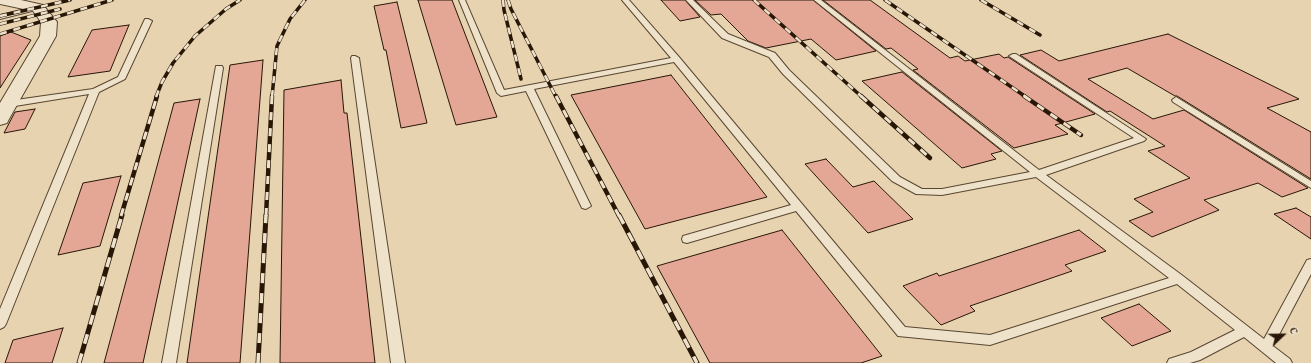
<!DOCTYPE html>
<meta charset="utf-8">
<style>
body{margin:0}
#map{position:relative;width:1311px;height:363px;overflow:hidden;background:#e7d3af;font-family:"Gentium Book Plus",serif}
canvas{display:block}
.north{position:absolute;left:1263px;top:315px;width:40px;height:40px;-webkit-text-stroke:3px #efe2cb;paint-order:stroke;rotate:68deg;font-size:11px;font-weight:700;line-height:16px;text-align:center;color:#281707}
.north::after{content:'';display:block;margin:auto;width:14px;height:18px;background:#281707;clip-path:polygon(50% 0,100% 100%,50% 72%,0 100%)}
</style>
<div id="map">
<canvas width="1311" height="363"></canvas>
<div class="north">С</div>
</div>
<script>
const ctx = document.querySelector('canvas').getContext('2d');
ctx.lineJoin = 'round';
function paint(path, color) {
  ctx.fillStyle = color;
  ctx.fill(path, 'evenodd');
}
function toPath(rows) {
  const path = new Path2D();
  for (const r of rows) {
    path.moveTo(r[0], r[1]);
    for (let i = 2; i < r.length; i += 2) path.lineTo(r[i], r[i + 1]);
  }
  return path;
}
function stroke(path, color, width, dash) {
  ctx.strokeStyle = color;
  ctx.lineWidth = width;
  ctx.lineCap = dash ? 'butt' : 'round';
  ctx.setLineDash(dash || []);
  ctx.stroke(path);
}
const building = toPath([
 [418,0,452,0,497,117,456,125,418,0],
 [661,0,685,0,700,17,680,21,661,0],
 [695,0,813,0,876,51,836,60,811,39,766,48,748,41,721,14,711,15,695,0],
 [823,0,870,0,950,58,958,56,965,61,999,54,1004,58,1008,57,1095,114,1055,125,1068,134,1014,148,913,70,918,69,891,48,886,49,823,0],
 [397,2,427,123,401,128,386,50,384,50,374,6,397,2],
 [129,25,110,71,68,77,92,30,129,25],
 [11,32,31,40,0,88,0,36,11,32],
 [1168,34,1299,99,1267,108,1311,132,1311,179,1177,96,1175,96,1127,68,1088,79,1153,119,1184,110,1308,188,1282,197,1258,183,1204,200,1219,210,1152,237,1129,221,1153,212,1134,199,1190,178,1148,151,1165,146,1110,111,1107,112,1020,55,1041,50,1059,61,1168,34],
 [263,60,240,363,187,363,230,65,263,60],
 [902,72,1002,151,991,154,996,159,962,168,862,81,902,72],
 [671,75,767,197,645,229,571,95,671,75],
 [341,80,344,113,347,113,375,363,280,363,284,90,341,80],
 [200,99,143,363,104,363,174,103,200,99],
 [35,109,25,129,4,133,15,112,35,109],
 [826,159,853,187,874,181,913,219,868,233,805,164,826,159],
 [121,176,100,246,58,255,83,183,121,176],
 [1296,208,1311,217,1311,239,1274,214,1296,208],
 [782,230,882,356,861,363,710,363,657,266,782,230],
 [1079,230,1106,251,1065,265,1072,271,970,306,975,311,941,325,903,286,937,273,939,276,1079,230],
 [1139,304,1171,331,1132,346,1101,318,1139,304],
 [63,328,52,363,5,363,13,340,63,328]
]);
const lane = toPath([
 [459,0,465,0,504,90,671,58,622,0,629,0,679,57,905,327,990,335,1169,278,1036,177,942,195,916,194,892,181,783,74,769,57,722,38,686,0,693,0,728,34,775,53,789,70,900,177,922,189,942,189,1030,172,814,0,821,0,1039,170,1134,138,1009,56,1013,54,1016,54,1146,139,1144,141,1046,175,1183,276,1264,339,1307,260,1311,259,1311,274,1273,346,1290,359,1292,363,1276,363,1244,337,1200,360,1190,363,1167,363,1169,359,1191,352,1235,330,1177,284,990,345,898,336,796,211,687,243,683,242,682,239,683,236,791,205,674,62,534,89,591,206,586,209,582,208,526,91,501,96,497,93,459,0],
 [38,6,40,7,40,9,0,19,0,15,38,6],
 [145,19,148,19,152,21,125,79,99,92,6,324,4,327,0,329,0,309,89,94,9,107,5,104,9,101,93,89,118,77,145,19],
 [352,56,355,56,359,58,405,363,391,363,351,58,352,56],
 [216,66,222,66,223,68,176,363,162,363,216,66],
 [1176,97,1311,181,1311,188,1173,102,1172,100,1176,97]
]);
const street = toPath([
 [0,0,21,0,43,5,57,22,56,36,9,119,7,123,0,125,0,103,40,36,41,22,33,11,0,4,0,0]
]);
const railFar2 = toPath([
 [503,0,504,10,521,79],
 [508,0,511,9,556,97],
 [754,0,862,97],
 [885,0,1026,97],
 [981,0,1040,35],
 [0,16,70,0],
 [0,24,60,9],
 [0,34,112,0],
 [156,97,162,82,173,63,195,36,226,9,240,0],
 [272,97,277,46,290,19,305,0]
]);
const railFar1 = toPath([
 [556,96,619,216],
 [861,96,930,158],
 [1024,96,1081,135],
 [121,216,157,96],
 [266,216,272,96]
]);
const rail = toPath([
 [619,215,697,363],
 [79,363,122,215],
 [258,363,266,215]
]);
paint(building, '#e4a695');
stroke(building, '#281707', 1);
stroke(lane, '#584631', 2);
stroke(street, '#584631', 2);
paint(lane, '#efe2cb');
paint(street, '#efe2cb');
stroke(railFar2, '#281707', 3.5);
stroke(railFar1, '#281707', 4.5);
stroke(rail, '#281707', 5);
stroke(railFar2, '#efe2cb', 2.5, [7]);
stroke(railFar1, '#efe2cb', 3, [8]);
stroke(rail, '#efe2cb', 3.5, [10]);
</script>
